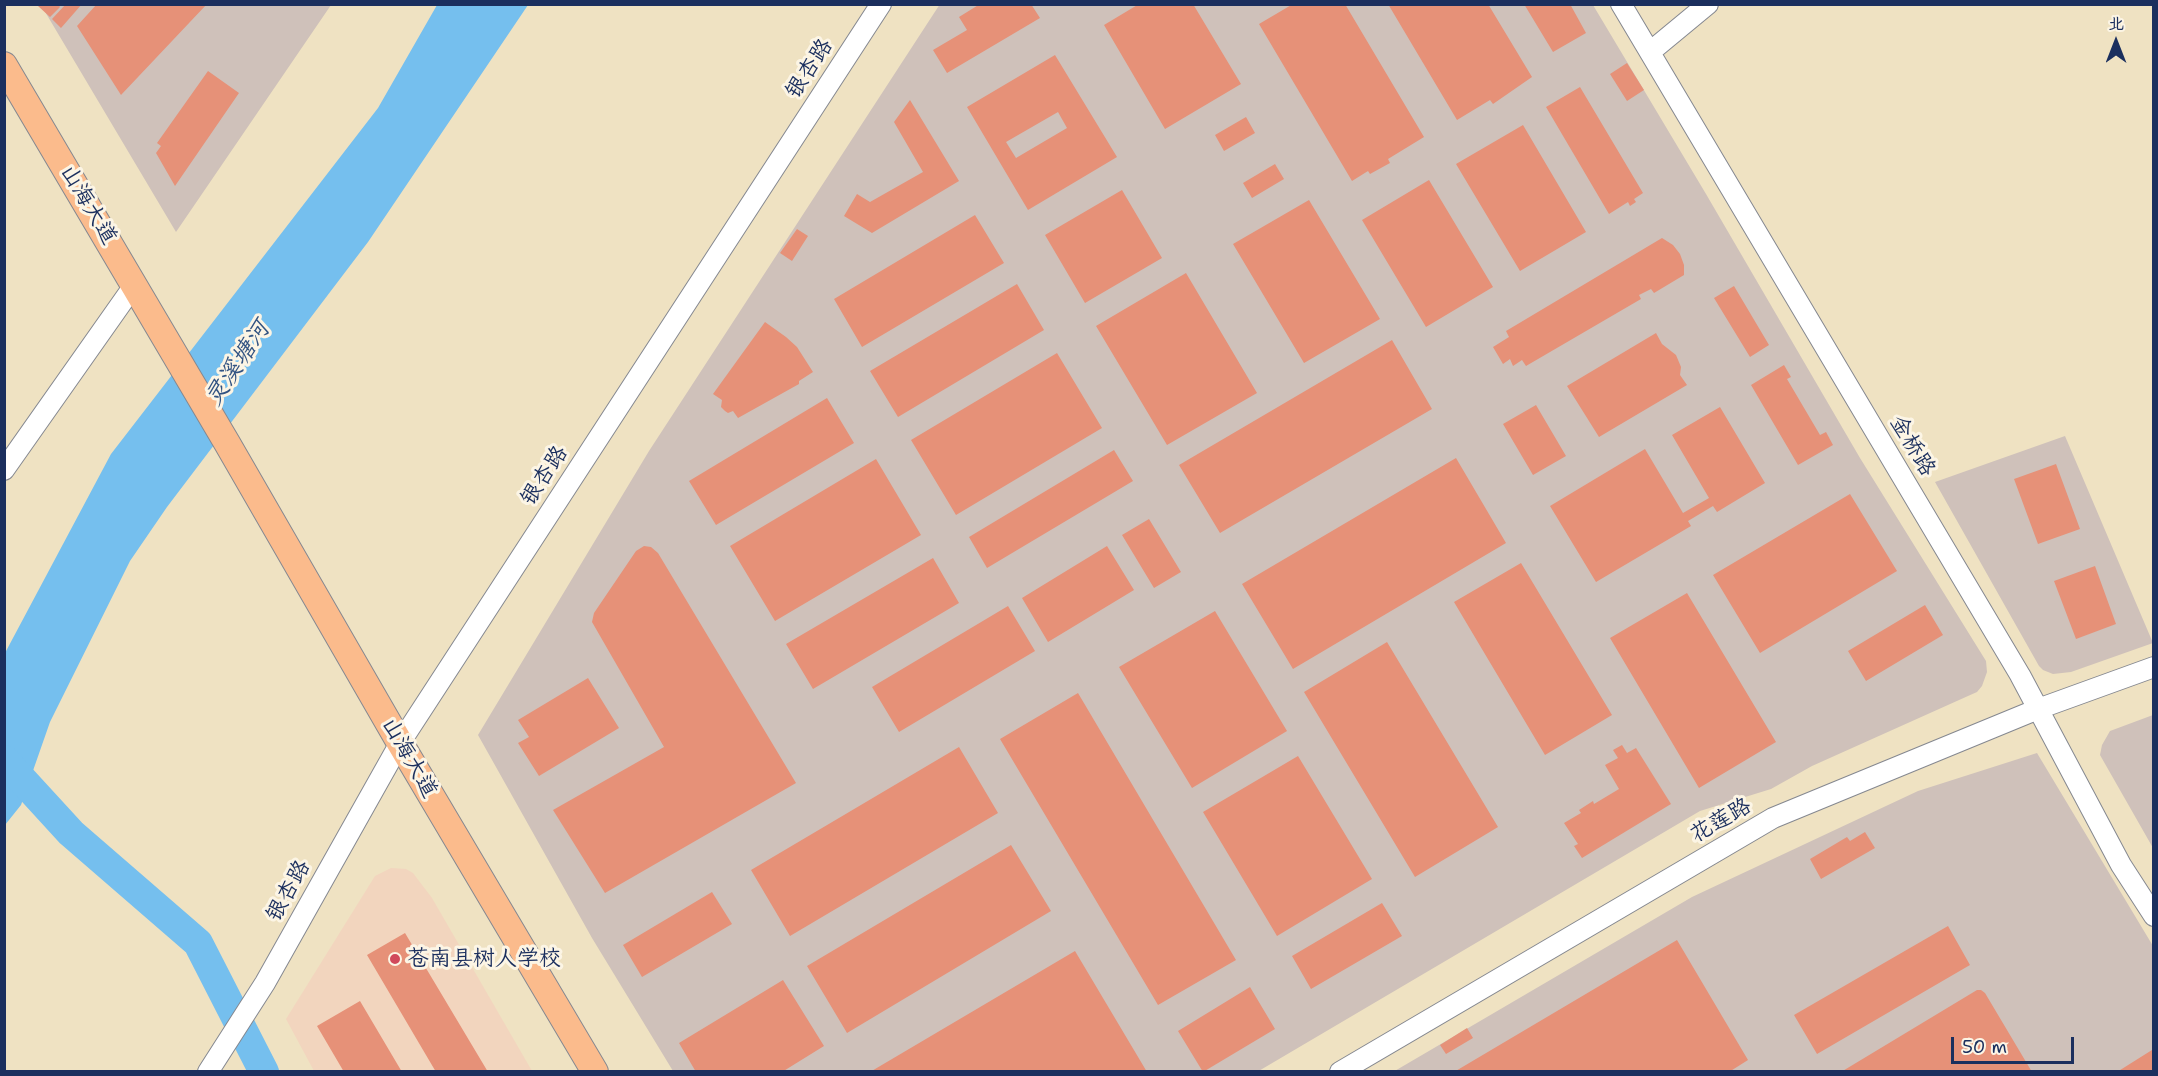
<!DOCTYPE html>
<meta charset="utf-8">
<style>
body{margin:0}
#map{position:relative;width:2158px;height:1076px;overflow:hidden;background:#efe2c2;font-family:"Shantell Sans","LXGW WenKai TC",sans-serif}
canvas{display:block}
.frame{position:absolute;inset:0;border:6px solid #1b2f5e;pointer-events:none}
.north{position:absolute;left:2086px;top:12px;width:60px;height:60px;-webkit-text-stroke:4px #fcf5e5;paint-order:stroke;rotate:0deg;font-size:16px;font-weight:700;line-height:24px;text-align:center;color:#1b2f5e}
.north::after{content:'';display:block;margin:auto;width:21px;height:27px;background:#1b2f5e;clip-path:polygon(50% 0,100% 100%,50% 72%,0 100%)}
.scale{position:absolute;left:1951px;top:1037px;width:123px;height:27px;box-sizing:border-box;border:3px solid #1b2f5e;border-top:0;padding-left:8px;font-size:18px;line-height:21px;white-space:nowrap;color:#1b2f5e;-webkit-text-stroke:4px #fcf5e5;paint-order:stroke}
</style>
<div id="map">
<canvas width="2158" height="1076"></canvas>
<div class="frame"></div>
<div class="north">北</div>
<div class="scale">50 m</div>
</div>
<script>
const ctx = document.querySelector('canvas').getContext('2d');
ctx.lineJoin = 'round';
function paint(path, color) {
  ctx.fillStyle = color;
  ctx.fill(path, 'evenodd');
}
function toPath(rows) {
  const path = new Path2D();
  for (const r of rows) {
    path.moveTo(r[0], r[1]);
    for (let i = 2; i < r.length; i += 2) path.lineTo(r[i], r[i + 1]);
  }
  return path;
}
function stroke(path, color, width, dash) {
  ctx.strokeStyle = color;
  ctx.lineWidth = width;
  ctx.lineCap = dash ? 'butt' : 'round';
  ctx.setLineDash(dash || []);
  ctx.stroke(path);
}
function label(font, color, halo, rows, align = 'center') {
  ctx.font = font + ' "Shantell Sans","LXGW WenKai TC",sans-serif';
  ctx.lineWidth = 6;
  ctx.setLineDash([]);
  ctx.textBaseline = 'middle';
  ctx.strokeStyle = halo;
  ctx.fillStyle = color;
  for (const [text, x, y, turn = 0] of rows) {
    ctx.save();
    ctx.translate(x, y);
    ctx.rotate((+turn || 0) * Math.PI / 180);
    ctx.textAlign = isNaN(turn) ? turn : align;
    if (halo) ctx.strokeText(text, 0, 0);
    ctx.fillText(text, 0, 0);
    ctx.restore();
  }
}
const built = toPath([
 [391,868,406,869,413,873,432,898,532,1071,314,1071,286,1019,375,876]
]);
const industrial = toPath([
 [940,4,1593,5,1706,194,1860,458,1986,661,1987,672,1982,686,1977,692,1968,696,1812,766,1771,789,1700,811,1257,1072,673,1071,592,938,478,735,649,451],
 [41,5,331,5,176,232],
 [2065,436,2153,643,2071,672,2053,674,2043,670,2039,666,1935,482],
 [2153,715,2154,715,2153,848,2100,755,2102,745,2110,731],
 [2037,753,2153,946,2153,1071,1393,1072,1692,897,1918,791]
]);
const water = toPath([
 [437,5,528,5,368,242,167,507,130,561,50,722,21,805,5,825,5,653,111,454,378,108]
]);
const river = toPath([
 [4,760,71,833,198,943,264,1072]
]);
const building = toPath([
 [40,4,58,4,60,7,50,17,38,6],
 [66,4,82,4,61,28,52,19],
 [97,4,207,4,121,95,77,26],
 [980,4,1031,4,1040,18,947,73,933,50,967,30,959,17],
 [1139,4,1193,4,1241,84,1165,129,1104,25],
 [1293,4,1345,4,1424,137,1388,159,1390,163,1370,174,1368,171,1352,181,1259,24],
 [1388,4,1488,4,1532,77,1493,104,1490,100,1457,120],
 [1524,4,1570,4,1586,33,1553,52],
 [1055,55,1117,157,1028,210,967,107],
 [1058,112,1067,128,1016,158,1006,142],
 [1627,63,1644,90,1627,101,1610,74],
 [208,71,239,93,175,186,156,153,161,146,157,143],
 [1580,87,1643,193,1634,199,1636,202,1630,206,1628,202,1609,214,1546,107],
 [910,100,959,181,872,233,844,216,857,194,870,202,923,172,894,122],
 [1246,117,1255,133,1224,151,1215,135],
 [1523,125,1586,232,1520,271,1456,164],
 [1275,164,1284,179,1252,198,1243,183],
 [1429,180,1493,287,1426,327,1362,220],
 [1122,190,1162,258,1085,303,1045,235],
 [1309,200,1380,319,1304,363,1233,244],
 [975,215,1004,263,862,347,834,299],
 [797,229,808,236,792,261,780,253],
 [1662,238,1673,245,1680,254,1684,265,1684,275,1654,293,1651,289,1639,295,1641,299,1526,366,1522,360,1513,366,1510,359,1503,364,1493,347,1509,337,1506,331],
 [1186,273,1257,393,1167,445,1096,326],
 [1017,284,1044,330,898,417,870,371],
 [1734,286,1769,345,1750,357,1714,298],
 [765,322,786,337,797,347,813,372,799,381,799,384,738,418,733,411,728,413,725,411,721,407,722,400,713,394],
 [1656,333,1662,344,1676,355,1681,367,1680,375,1687,385,1599,437,1567,386],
 [1392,340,1432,409,1220,533,1179,465],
 [1057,353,1102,428,956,515,911,440],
 [1784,365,1791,377,1787,379,1820,435,1826,432,1833,445,1798,465,1751,385],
 [827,398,854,443,716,525,689,481],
 [1536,405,1566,456,1533,475,1503,424],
 [1720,407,1765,483,1717,512,1713,506,1688,521,1691,526,1596,582,1550,506,1645,449,1683,513,1709,498,1672,435],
 [1114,450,1133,481,987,568,969,537],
 [1456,458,1506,543,1293,669,1242,584],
 [876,459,921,535,775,621,730,546],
 [2056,464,2080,529,2038,544,2014,479],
 [1850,494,1897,571,1760,653,1713,575],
 [1149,519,1181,572,1154,588,1122,535],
 [644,546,651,547,658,553,796,783,605,893,553,810,664,747,592,622,594,613,636,551],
 [1107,546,1134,590,1048,642,1022,598],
 [933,558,959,603,813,689,786,644],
 [1521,563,1612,715,1545,755,1454,602],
 [2095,566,2116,624,2076,639,2054,581],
 [1687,593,1776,742,1699,788,1610,638],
 [1925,605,1943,635,1866,681,1848,651],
 [1008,606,1035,651,899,732,872,687],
 [1215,611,1287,731,1192,788,1119,667],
 [1387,642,1498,827,1415,877,1304,692],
 [588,678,619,728,539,776,518,743,529,737,518,720],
 [1078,693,1236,960,1158,1005,1000,739],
 [1622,745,1627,753,1636,748,1671,804,1582,858,1574,846,1578,844,1564,823,1581,813,1579,810,1593,801,1594,804,1619,789,1605,765,1618,758,1613,750],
 [959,747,998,813,790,936,751,870],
 [1298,756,1372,879,1277,936,1203,812],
 [1865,832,1875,848,1821,879,1810,859,1847,837,1850,841],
 [1011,845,1051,911,847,1033,807,966],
 [712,892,732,924,642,977,623,945],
 [1382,903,1402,936,1311,989,1292,956],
 [1948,926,1970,965,1817,1054,1794,1015],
 [405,933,488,1072,436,1072,367,955],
 [1677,940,1748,1060,1729,1072,1454,1072],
 [1075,951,1147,1072,870,1072],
 [783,980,824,1046,782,1072,696,1072,679,1043],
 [1250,987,1275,1029,1203,1072,1178,1031],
 [1977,990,1981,990,1985,993,2032,1072,1841,1072],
 [360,1001,402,1072,344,1072,317,1026],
 [1467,1028,1473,1038,1446,1054,1440,1045],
 [2152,1050,2154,1050,2154,1072,2117,1072]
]);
const minor = toPath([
 [1621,4,2020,675,2121,865,2154,916],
 [1650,52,1708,4],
 [4,470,135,284],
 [208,1072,265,983,400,743,881,4],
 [1340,1072,1773,818,2038,709,2154,667]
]);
const major = toPath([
 [4,65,227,443,400,743,595,1072]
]);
const markers = [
 [395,959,6,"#d1495b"]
];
const streetNames = [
 ["银杏路",810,69,-57],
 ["山海大道",88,205,59],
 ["金桥路",1912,446,59],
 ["银杏路",545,476,-57],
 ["山海大道",409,758,60],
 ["花莲路",1721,821,-30],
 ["银杏路",289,891,-61]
];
const poiNames = [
 ["苍南县树人学校",407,959]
];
const waterNames = [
 ["灵溪塘河",238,364,-56]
];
paint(built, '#f2d5be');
paint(industrial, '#cfc1ba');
paint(water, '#75bfee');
stroke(river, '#75bfee', 30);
paint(building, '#e69178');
stroke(minor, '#858890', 22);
stroke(major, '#858890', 28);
stroke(minor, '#fff', 20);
stroke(major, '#fbbb8c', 26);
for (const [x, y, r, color] of markers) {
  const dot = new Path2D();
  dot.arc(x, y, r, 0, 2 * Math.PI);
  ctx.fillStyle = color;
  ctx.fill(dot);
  stroke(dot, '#fcf5e5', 2);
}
label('22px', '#1b2f5e', '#fcf5e5', streetNames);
label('22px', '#1b2f5e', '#fcf5e5', poiNames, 'left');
label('italic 24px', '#325382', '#fcf5e5', waterNames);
</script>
